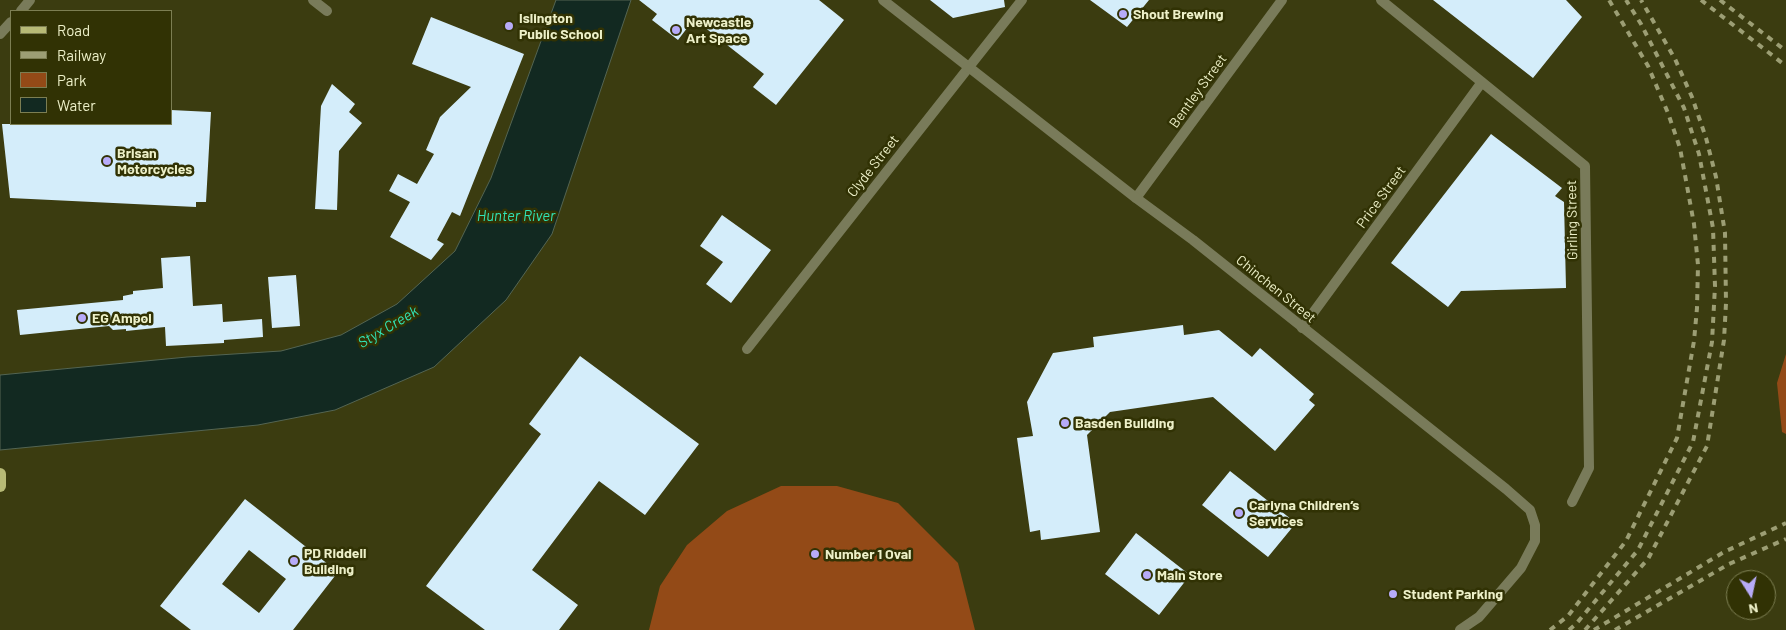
<!DOCTYPE html>
<meta charset="utf-8">
<style>
body{margin:0}
#map{position:relative;width:1786px;height:630px;overflow:hidden;background:#3b3c10;font-family:Barlow,sans-serif}
canvas{display:block}
.legend{position:absolute;left:10px;top:10px;width:162px;height:115px;box-sizing:border-box;background:#313204;border:1px solid #7c7e52;margin:0;padding:6px 9px;list-style:none;font-size:15px;color:#edf0c8}
.legend li{display:flex;align-items:center;gap:10px;height:25px}
.legend b{width:25px;border:1px solid #7c7e52}
.north{position:absolute;left:1726px;top:570px;width:50px;height:50px;box-sizing:border-box;background:#313204;border:1px solid #7c7e52;border-radius:50%;rotate:170deg;font-size:14px;font-weight:700;line-height:20px;text-align:center;color:#edf0c8}
.north::after{content:'';display:block;margin:auto;width:18px;height:22px;background:#b7abf8;clip-path:polygon(50% 0,100% 100%,50% 72%,0 100%)}
</style>
<div id="map">
<canvas width="1786" height="630"></canvas>
<ul class="legend">
<li><b style="height:6px;background:#b7ba76"></b>Road</li>
<li><b style="height:6px;background:#9c9e74"></b>Railway</li>
<li><b style="height:14px;background:#934a17"></b>Park</li>
<li><b style="height:14px;background:#122921"></b>Water</li>
</ul>
<div class="north">N</div>
</div>
<script>
const ctx = document.querySelector('canvas').getContext('2d');
ctx.lineJoin = 'round';
function paint(path, color) {
  ctx.fillStyle = color;
  ctx.fill(path, 'evenodd');
}
function toPath(rows) {
  const path = new Path2D();
  for (const r of rows) {
    path.moveTo(r[0], r[1]);
    for (let i = 2; i < r.length; i += 2) path.lineTo(r[i], r[i + 1]);
  }
  return path;
}
function stroke(path, color, width, dash) {
  ctx.strokeStyle = color;
  ctx.lineWidth = width;
  ctx.lineCap = dash ? 'butt' : 'round';
  ctx.setLineDash(dash || []);
  ctx.stroke(path);
}
function label(font, color, halo, rows, align = 'center') {
  ctx.font = font + ' Barlow,sans-serif';
  ctx.lineWidth = 5;
  ctx.setLineDash([]);
  ctx.textBaseline = 'middle';
  ctx.strokeStyle = halo;
  ctx.fillStyle = color;
  for (const [text, x, y, turn = 0] of rows) {
    ctx.save();
    ctx.translate(x, y);
    ctx.rotate((+turn || 0) * Math.PI / 180);
    ctx.textAlign = isNaN(turn) ? turn : align;
    if (halo) ctx.strokeText(text, 0, 0);
    ctx.fillText(text, 0, 0);
    ctx.restore();
  }
}
const green = toPath([
 [1786,354,1786,434,1782,432,1777,383],
 [781,486,837,486,898,503,958,563,975,630,649,630,660,586,687,545,727,511]
]);
const water = toPath([
 [556,0,631,0,552,234,506,300,434,367,335,410,258,425,0,450,0,375,187,357,281,351,341,335,397,304,455,251,491,178,556,0]
]);
const building = toPath([
 [639,0,819,0,844,20,776,105,753,87,764,74,694,19,678,40,652,20,657,14],
 [930,0,1004,0,1005,7,953,18],
 [1090,0,1149,0,1127,27],
 [1433,0,1566,0,1582,17,1533,78],
 [431,17,524,54,460,216,452,212,437,240,444,244,431,260,390,237,410,202,389,191,398,174,417,184,434,154,426,150,440,117,471,87,412,64],
 [332,84,355,104,349,112,362,123,339,151,337,210,315,209,321,106],
 [171,110,211,112,206,202,196,202,196,207,10,198,2,124,171,124],
 [1491,134,1562,188,1555,196,1564,202,1566,288,1461,291,1448,307,1391,263],
 [722,215,771,250,731,303,706,284,723,262,700,246],
 [190,256,193,306,222,304,223,322,262,319,263,337,224,340,224,343,166,346,165,327,126,331,126,329,113,330,109,326,20,335,17,310,123,300,123,296,133,294,133,291,163,288,161,258],
 [296,275,300,326,272,328,268,277],
 [1183,325,1184,335,1219,330,1252,357,1260,348,1314,394,1309,400,1315,405,1275,451,1213,397,1110,412,1087,435,1100,532,1041,540,1040,530,1030,532,1017,438,1033,436,1027,402,1053,353,1094,347,1093,337],
 [580,356,699,444,645,515,599,481,532,570,578,605,559,630,485,630,426,586,541,434,529,424],
 [1230,471,1296,523,1268,557,1202,505],
 [245,499,338,572,293,630,191,630,160,606],
 [249,550,286,579,259,613,222,584],
 [1136,533,1190,575,1159,615,1105,574]
]);
const minor = toPath([
 [313,0,327,11],
 [1381,0,1585,166,1589,468,1572,502],
 [1136,198,1282,0],
 [1302,328,1482,82],
 [747,349,969,67]
]);
const tertiary = toPath([
 [883,0,1136,198,1193,240,1506,489,1530,510,1535,525,1535,541,1521,568,1479,617,1460,630],
 [21,11,30,0],
 [0,34,11,22],
 [969,67,1022,0]
]);
const primary = toPath([
 [0,474,0,486]
]);
const rail = toPath([
 [1701,0,1786,66],
 [1720,0,1786,51],
 [1550,630,1568,616,1626,541,1677,438,1694,341,1697,308,1698,265,1694,224,1680,148,1668,113,1648,66,1609,0],
 [1569,630,1576,624,1638,550,1693,442,1712,342,1715,286,1713,228,1699,154,1684,108,1641,24,1626,0],
 [1585,630,1648,559,1707,446,1724,340,1726,303,1725,233,1716,177,1706,138,1692,97,1675,59,1641,0],
 [1594,630,1724,552,1786,523],
 [1615,630,1729,564,1786,539]
]);
const markers = [
 [1123,14,5,"#b7abf8"],
 [509,26,5,"#b7abf8"],
 [676,30,5,"#b7abf8"],
 [107,161,5,"#b7abf8"],
 [82,318,5,"#b7abf8"],
 [1065,423,5,"#b7abf8"],
 [1239,513,5,"#b7abf8"],
 [815,554,5,"#b7abf8"],
 [294,561,5,"#b7abf8"],
 [1147,575,5,"#b7abf8"],
 [1393,594,5,"#b7abf8"]
];
const poiNames = [
 ["Shout Brewing",1133,14],
 ["Islington",519,18],
 ["Public School",519,34],
 ["Newcastle",686,22],
 ["Art Space",686,38],
 ["Brisan",117,153],
 ["Motorcycles",117,169],
 ["EG Ampol",92,318],
 ["Basden Building",1075,423],
 ["Cariyna Children‘s",1249,505],
 ["Services",1249,521],
 ["PD Riddell",304,553],
 ["Building",304,569],
 ["Number 1 Oval",825,554],
 ["Main Store",1157,575],
 ["Student Parking",1403,594]
];
const streetNames = [
 ["Bentley Street",1198,91,-54],
 ["Clyde Street",873,166,-52],
 ["Price Street",1381,197,-54],
 ["Girling Street",1572,220,-91],
 ["Chinchen Street",1276,289,39]
];
const waterNames = [
 ["Hunter River",516,216],
 ["Styx Creek",388,327,-31]
];
paint(green, '#934a17');
paint(water, '#122921');
stroke(water, '#546553', 1);
paint(building, '#d4edfa');
stroke(minor, '#797b5a', 10);
stroke(tertiary, '#797b5a', 10);
stroke(primary, '#b7ba76', 12);
stroke(rail, '#9c9e74', 4, [6, 6]);
for (const [x, y, r, color] of markers) {
  const dot = new Path2D();
  dot.arc(x, y, r, 0, 2 * Math.PI);
  ctx.fillStyle = color;
  ctx.fill(dot);
  stroke(dot, '#313204', 2);
}
label('bold 14px', '#edf0c8', '#313204', poiNames, 'left');
label('14px', '#edf0c8', '#313204', streetNames);
label('italic 15px', '#31e3b6', '#313204', waterNames);
</script>
